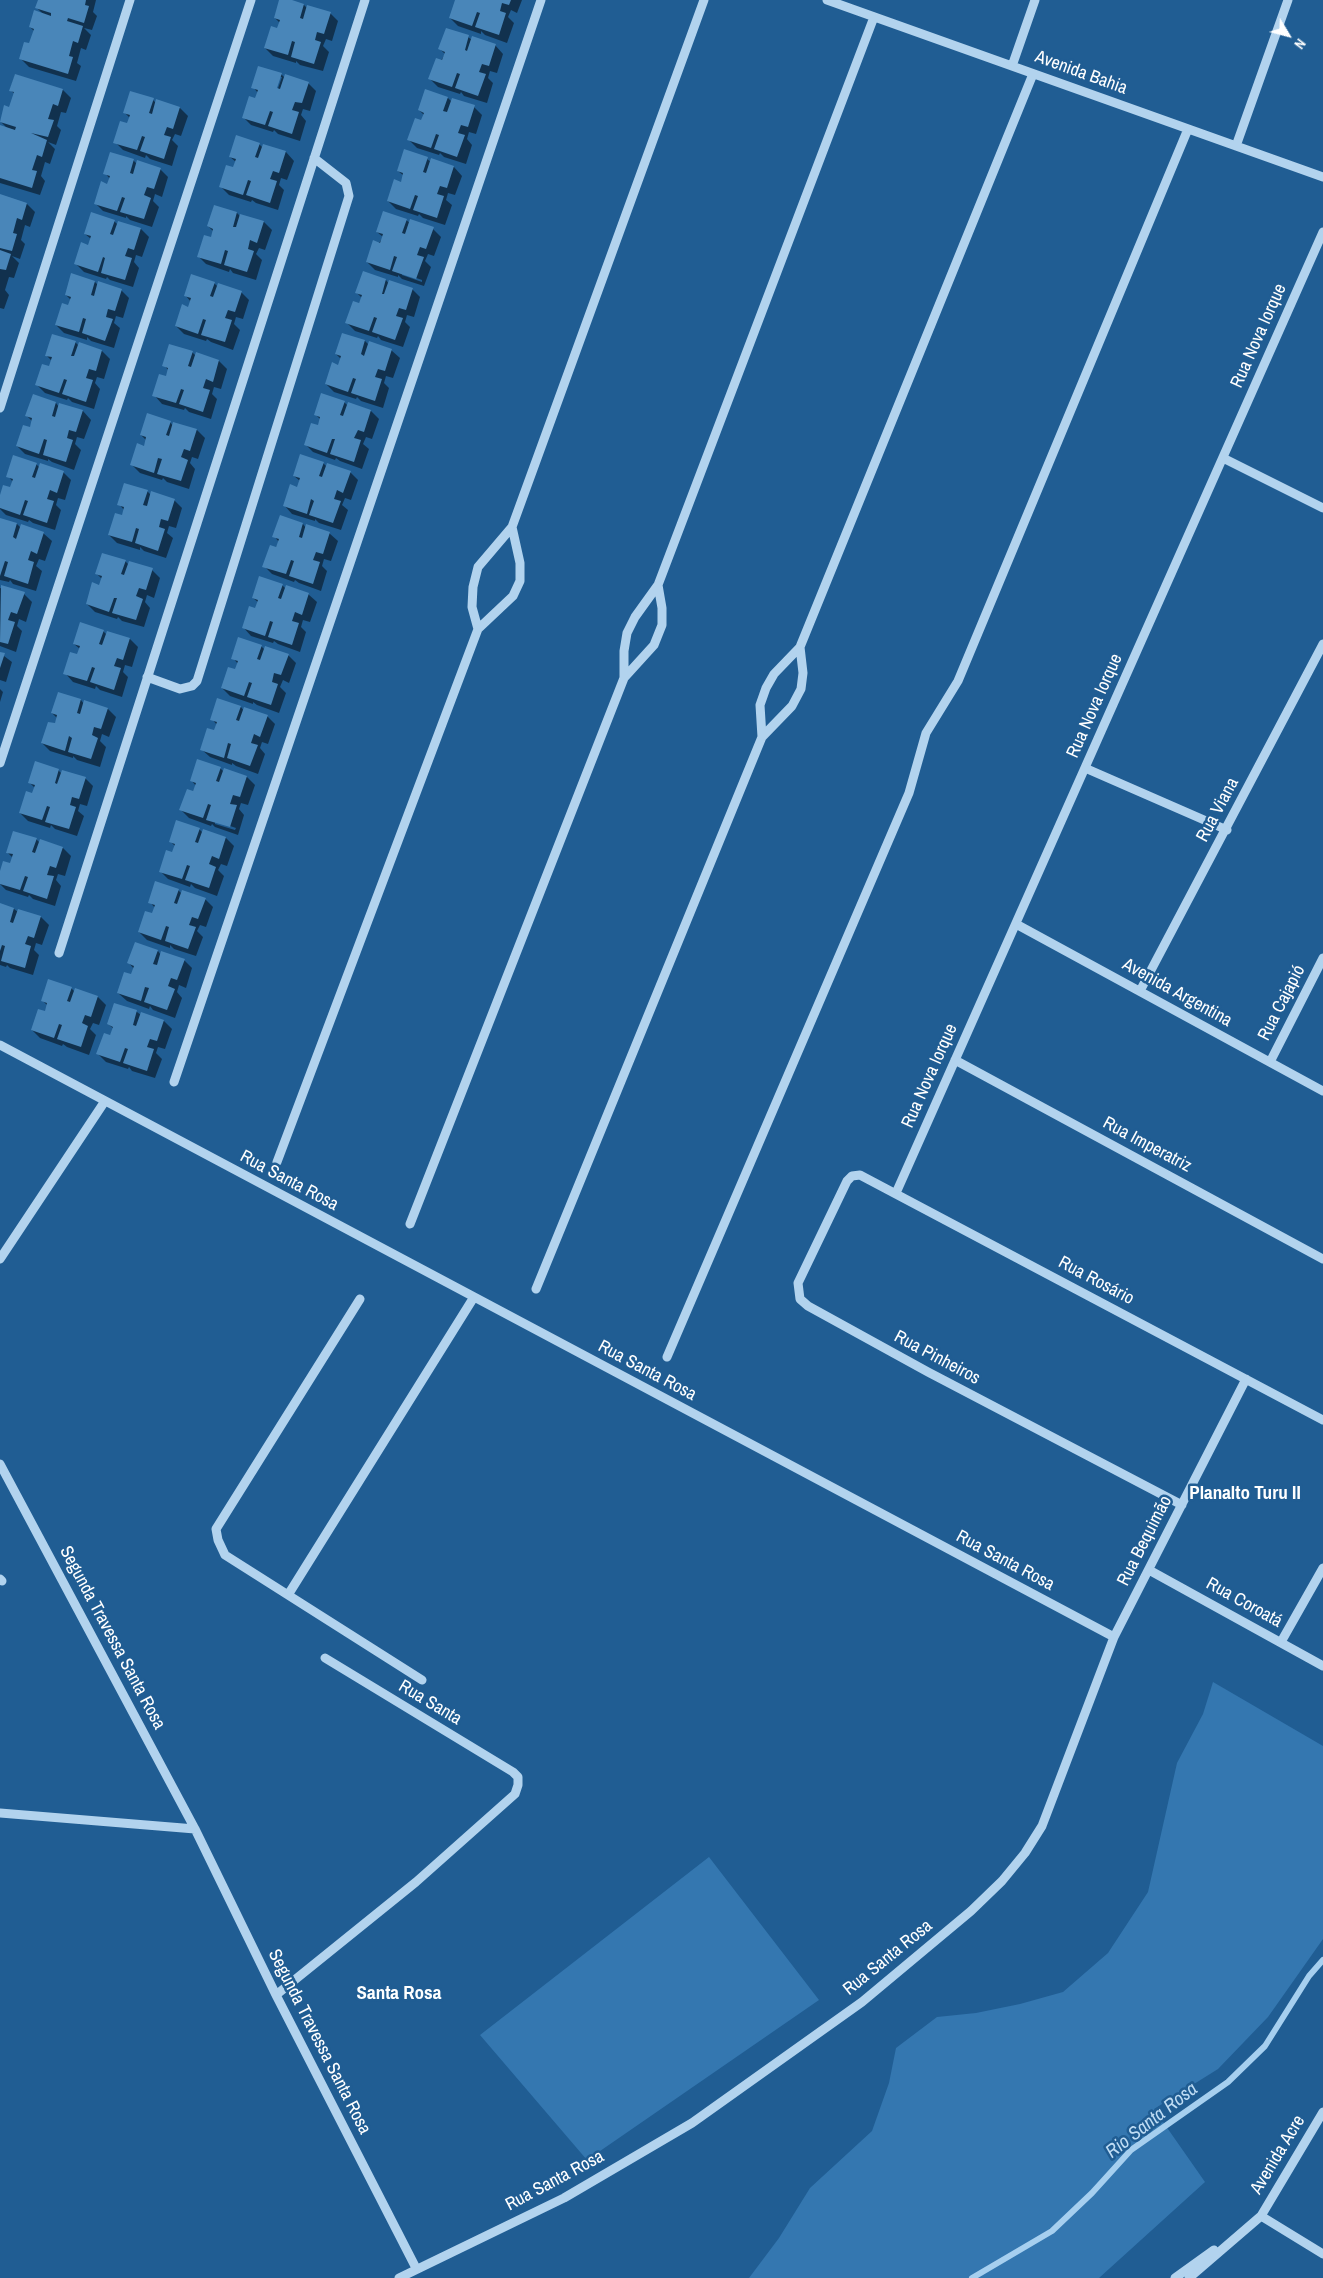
<!DOCTYPE html>
<meta charset="utf-8">
<style>
body{margin:0}
#map{position:relative;width:1323px;height:2278px;overflow:hidden;background:#205d93;font-family:"Archivo Narrow",sans-serif}
canvas{display:block}
.north{position:absolute;left:1263px;top:10px;width:50px;height:50px;-webkit-text-stroke:4px #205d93;paint-order:stroke;rotate:127deg;font-size:14px;font-weight:700;line-height:20px;text-align:center;color:#fff}
.north::after{content:'';display:block;margin:auto;width:18px;height:22px;background:#fff;clip-path:polygon(50% 0,100% 100%,50% 72%,0 100%)}
</style>
<div id="map">
<canvas width="1323" height="2278"></canvas>
<div class="north">N</div>
</div>
<script>
const ctx = document.querySelector('canvas').getContext('2d');
ctx.lineJoin = 'round';
function paint(path, color) {
  ctx.fillStyle = color;
  ctx.fill(path, 'evenodd');
}
function toPath(rows) {
  const path = new Path2D();
  for (const r of rows) {
    path.moveTo(r[0], r[1]);
    for (let i = 2; i < r.length; i += 2) path.lineTo(r[i], r[i + 1]);
  }
  return path;
}
function stroke(path, color, width, dash) {
  ctx.strokeStyle = color;
  ctx.lineWidth = width;
  ctx.lineCap = dash ? 'butt' : 'round';
  ctx.setLineDash(dash || []);
  ctx.stroke(path);
}
function label(font, color, halo, rows, align = 'center') {
  ctx.font = font + ' "Archivo Narrow",sans-serif';
  ctx.lineWidth = 5;
  ctx.setLineDash([]);
  ctx.textBaseline = 'middle';
  ctx.strokeStyle = halo;
  ctx.fillStyle = color;
  for (const [text, x, y, turn = 0] of rows) {
    ctx.save();
    ctx.translate(x, y);
    ctx.rotate((+turn || 0) * Math.PI / 180);
    ctx.textAlign = isNaN(turn) ? turn : align;
    if (halo) ctx.strokeText(text, 0, 0);
    ctx.fillText(text, 0, 0);
    ctx.restore();
  }
}
const green = toPath([
 [1213,1682,1323,1746,1323,1939,1268,2017,1218,2069,1154,2109,1205,2182,1099,2278,749,2278,779,2238,810,2188,872,2131,889,2083,896,2048,937,2017,976,2013,1020,2004,1063,1992,1108,1953,1148,1892,1177,1763,1203,1714],
 [709,1857,819,2000,587,2160,480,2035]
]);
const shadow = toPath([
 [39,0,96,0,93,12,97,16,92,30,84,28,91,35,86,50,81,48,77,63,81,66,76,81,29,67,21,59,30,45,34,31,30,27,44,15,37,8],
 [280,0,288,0,304,5,307,8,330,13,338,21,332,41,326,39,323,46,329,52,323,71,300,65,296,61,296,63,273,56,265,48,278,30,280,23,275,18],
 [456,0,522,0,517,13,511,10,508,17,514,23,507,43,485,35,481,31,481,34,458,26,450,18],
 [468,37,472,40,495,45,503,54,497,73,490,71,488,78,493,83,487,103,464,96,461,92,460,94,438,87,430,79,445,54,440,49],
 [281,74,285,78,308,83,316,91,310,111,303,109,301,115,306,121,300,141,278,134,274,130,273,132,251,125,243,117,256,99,258,93,253,87],
 [279,77,282,77,276,94,274,93],
 [15,75,63,90,71,98,66,113,61,112,57,126,61,130,56,145,48,142,55,149,50,164,45,162,41,176,45,181,40,195,0,183,0,126,8,129,1,122,10,108,15,94,10,90],
 [448,98,452,102,474,107,482,115,476,134,469,132,467,139,472,145,466,164,444,157,440,153,439,155,417,148,409,140,422,122,424,115,419,110],
 [153,100,156,103,157,101,180,108,188,116,181,136,175,134,172,140,178,146,172,166,150,159,146,155,145,158,123,150,115,142,128,125,130,118,124,112],
 [259,144,263,148,264,145,286,152,294,161,287,180,281,178,279,185,284,190,278,210,256,203,252,200,251,202,229,195,221,187,234,169,236,162,230,157],
 [427,159,431,162,432,160,454,167,462,176,455,195,448,193,446,200,452,205,445,225,423,218,419,214,418,216,396,209,388,201,401,183,404,176,398,171],
 [133,160,137,164,160,169,168,177,162,197,155,194,153,201,159,207,152,227,130,220,126,216,126,218,103,211,95,203,108,185,110,179,105,173],
 [0,196,27,204,35,212,30,227,25,225,21,240,25,244,20,259,12,256,19,263,14,278,9,277,5,290,9,295,4,309,0,308],
 [214,206,237,213,241,217,264,222,272,230,265,250,259,248,256,254,262,260,256,280,233,273,230,269,229,272,206,264,198,256,211,239,214,232,208,226],
 [406,220,410,223,433,229,441,237,434,256,428,254,425,261,431,267,424,286,402,279,398,275,398,277,375,270,367,262,383,237,377,232],
 [402,273,422,280,422,282,402,275],
 [114,221,118,225,119,222,141,229,149,237,142,257,136,255,134,262,139,268,133,287,110,280,107,277,106,279,84,272,76,264,89,246,91,239,85,234],
 [386,280,389,284,412,289,420,297,414,317,407,315,405,322,410,327,403,347,381,340,378,336,377,338,355,331,347,323,362,298,357,293],
 [95,282,98,285,121,290,129,298,123,318,116,316,114,323,120,328,114,348,91,341,87,337,87,340,64,333,56,325,69,306,71,300,66,295],
 [214,283,218,287,241,292,249,300,243,319,236,317,234,324,240,330,233,350,211,342,207,339,206,341,184,334,176,326,189,308,191,302,186,296],
 [343,334,365,341,369,345,391,350,400,358,393,378,386,376,384,383,389,388,383,408,361,401,357,397,356,399,334,392,326,384,339,366,341,359,336,354],
 [75,342,79,346,102,351,110,359,104,379,97,377,95,383,100,389,94,409,72,402,68,398,67,400,45,393,37,385,50,367,52,361,46,355],
 [192,352,196,356,219,361,227,369,221,389,214,387,212,394,217,399,211,419,189,412,185,408,184,410,162,404,154,395,167,378,169,371,164,365],
 [344,402,348,406,349,404,371,411,379,419,372,439,366,437,363,444,369,449,362,469,340,461,336,458,335,460,313,452,305,444,319,427,321,420,315,414],
 [56,403,59,407,60,404,83,411,91,420,84,439,77,437,75,444,81,450,74,470,52,462,48,459,48,461,25,454,17,446,30,428,33,422,27,416],
 [170,422,173,426,174,424,197,430,205,438,198,459,192,457,190,463,195,469,189,489,167,482,163,478,162,480,140,473,132,465,144,447,147,441,141,435],
 [323,463,327,467,350,472,358,480,351,500,345,498,342,505,348,510,341,530,319,523,315,519,315,521,292,514,284,505,298,488,300,481,294,476],
 [36,464,40,468,63,472,71,480,65,500,58,498,56,505,61,510,55,530,33,523,29,520,28,522,6,515,0,509,0,499,11,489,13,482,8,476],
 [147,491,151,495,174,500,182,508,176,528,169,526,167,533,173,538,166,558,144,551,140,547,140,550,117,543,109,535,122,517,124,510,119,504],
 [0,519,17,524,21,528,43,533,52,541,45,561,39,559,36,566,42,571,36,591,13,584,10,580,9,582,0,580],
 [303,524,306,528,329,533,338,541,331,561,324,559,322,566,327,571,321,591,299,583,295,580,294,582,272,574,264,566,279,542,274,536],
 [125,561,129,565,152,570,160,578,154,598,147,595,145,602,150,608,144,627,122,621,118,617,117,619,95,612,87,604,100,586,102,579,97,574],
 [282,585,286,589,308,594,317,602,310,622,303,620,301,627,306,632,300,652,278,644,274,641,273,643,251,636,243,627,259,603,253,598],
 [0,588,24,594,32,602,26,622,19,619,17,626,22,631,16,652,0,646],
 [103,631,107,635,107,632,130,639,138,647,132,667,125,665,123,672,128,677,122,697,100,690,96,686,95,689,73,682,65,673,78,656,80,649,74,644],
 [261,646,265,650,288,655,296,663,289,683,283,680,280,687,286,693,279,713,257,705,253,702,253,704,230,696,222,688,236,671,238,664,233,658],
 [0,653,12,662,6,682,0,680],
 [0,689,3,692,0,702],
 [58,693,81,700,84,704,108,709,116,717,109,737,102,734,100,741,106,747,100,767,77,760,73,756,73,758,50,751,42,743,55,725,57,718,52,713],
 [241,707,244,711,267,716,275,724,268,744,262,742,260,748,265,754,258,774,236,766,232,763,232,765,210,757,201,749,215,732,217,725,212,719],
 [220,768,224,772,247,777,255,785,248,805,241,803,239,809,244,815,238,835,215,827,212,824,211,826,189,818,181,810,196,786,191,780],
 [215,821,236,828,235,830,215,824],
 [58,770,62,774,85,778,93,786,87,806,80,804,78,811,84,816,77,836,55,829,51,825,50,828,28,821,20,813,33,795,35,788,30,783],
 [199,829,203,833,226,838,234,846,227,866,221,864,218,870,224,876,217,896,195,888,191,884,190,887,168,879,160,871,176,847,170,841],
 [36,839,40,843,63,848,71,856,65,876,58,874,56,880,61,886,55,906,33,899,29,895,28,897,6,890,0,884,0,875,11,864,13,858,7,852],
 [178,890,182,894,205,899,213,907,206,927,200,925,197,931,203,937,196,956,174,949,170,945,170,948,147,940,139,932,153,915,155,908,150,902],
 [0,904,14,909,18,912,41,917,49,925,42,945,36,943,34,950,39,955,33,975,10,968,7,965,6,967,0,965],
 [158,951,161,955,184,960,192,968,186,988,179,985,177,992,182,998,175,1018,153,1010,150,1006,149,1009,127,1001,118,993,132,976,134,969,129,963],
 [71,988,75,992,98,997,106,1005,99,1025,93,1023,90,1029,96,1035,89,1055,67,1047,63,1044,62,1046,40,1038,32,1030,45,1013,48,1006,42,1000],
 [115,1004,137,1012,141,1015,164,1021,172,1029,165,1049,158,1047,156,1053,162,1059,155,1078,132,1071,129,1067,128,1069,106,1062,98,1054,114,1029,108,1024]
]);
const stream = toPath([
 [972,2278,1052,2231,1092,2193,1131,2150,1228,2082,1265,2046,1309,1976,1323,1960]
]);
const building = toPath([
 [38,0,86,0,85,5,89,6,84,23,68,18,67,21,83,26,78,43,73,41,69,56,73,57,68,74,19,59,24,42,29,43,34,29,29,27,34,10,51,16,51,13,35,8],
 [279,0,292,0,304,4,300,18,303,19,307,5,331,12,324,34,317,32,315,40,321,42,314,64,291,57,295,42,292,41,288,55,264,48,271,26,277,28,280,20,274,18],
 [455,0,511,0,509,5,502,3,500,11,506,13,499,35,475,27,480,13,477,12,472,26,449,18],
 [446,28,469,35,465,50,467,51,472,36,496,44,489,66,482,64,479,72,486,74,478,96,455,88,460,74,457,73,452,87,428,79,436,58,442,60,445,52,438,49],
 [258,66,282,73,277,88,280,89,285,74,309,82,302,103,295,102,292,110,299,112,292,134,268,126,273,112,270,111,265,125,242,118,249,96,255,98,258,90,251,88],
 [15,74,63,89,58,106,53,104,48,119,54,120,48,137,31,133,47,140,42,157,37,155,32,170,37,171,32,188,0,178,0,125,15,130,16,127,0,122,4,105,9,107,14,92,9,91],
 [425,89,448,97,443,111,447,112,452,98,475,105,468,127,461,125,458,133,465,135,457,157,434,149,439,135,436,134,431,148,407,140,415,118,421,120,424,113,418,110],
 [130,91,154,98,149,113,152,114,156,99,180,107,173,129,167,127,164,135,171,137,164,159,140,151,145,137,142,136,137,150,113,143,120,121,127,123,130,115,123,113],
 [236,135,260,143,255,157,258,158,263,144,286,151,279,173,273,171,270,179,277,181,270,203,246,195,251,181,248,180,243,195,219,187,226,165,233,167,236,159,229,157],
 [404,149,428,157,423,172,426,173,431,158,454,166,447,188,440,186,437,194,444,196,437,218,413,210,418,196,415,195,410,209,387,201,394,179,401,182,403,173,397,171],
 [110,152,134,159,130,173,133,174,137,160,161,168,154,189,147,187,144,195,151,198,144,219,120,212,125,198,122,197,117,211,94,204,101,181,107,184,110,176,103,174],
 [0,194,27,203,22,220,17,218,13,233,17,234,12,251,0,248],
 [214,205,237,212,233,227,236,227,240,214,264,221,257,243,250,240,248,249,254,251,247,272,224,265,228,251,225,250,221,264,197,257,204,235,211,237,213,229,207,226],
 [383,211,407,219,402,233,405,234,410,219,434,227,426,249,420,247,417,255,424,257,416,279,392,271,397,257,394,256,390,270,366,262,373,240,380,243,383,234,376,232],
 [91,212,115,220,110,234,113,235,118,221,141,228,134,250,128,248,125,256,132,258,125,280,101,273,105,258,103,257,98,272,74,264,81,242,88,245,91,236,84,234],
 [0,250,11,254,6,270,0,269],
 [363,271,386,279,382,294,384,294,389,280,413,288,406,310,399,308,396,316,403,318,395,340,372,332,377,318,374,317,369,331,345,323,353,301,359,303,362,295,355,293],
 [71,273,95,281,91,295,94,296,98,281,122,289,115,311,108,309,106,317,113,319,105,341,82,333,86,319,83,318,79,332,55,325,62,303,68,305,71,297,65,295],
 [191,274,215,282,210,296,213,297,218,283,242,291,235,312,228,310,225,318,232,320,225,342,201,335,206,320,203,319,198,334,175,326,182,304,188,307,191,298,184,296],
 [342,333,365,340,361,354,364,356,369,341,392,349,385,371,378,369,375,377,382,379,375,401,351,393,356,379,353,378,348,392,325,384,332,362,338,365,341,356,335,354],
 [52,334,76,341,71,356,74,356,79,342,102,350,96,371,89,369,86,378,93,380,86,402,62,394,67,380,64,379,59,393,35,385,42,364,49,366,52,357,45,356],
 [169,344,193,351,188,366,191,367,196,352,219,360,213,382,206,379,203,388,210,390,203,412,179,404,184,390,181,389,176,403,152,396,159,374,166,376,168,368,162,366],
 [321,393,345,401,340,415,343,416,348,402,371,410,364,432,358,430,354,438,361,440,354,462,330,454,335,439,332,439,327,453,304,445,311,423,318,425,320,417,314,415],
 [33,394,56,402,52,416,55,417,59,403,83,410,76,432,69,430,67,438,73,440,66,462,43,455,47,440,44,439,39,454,16,446,23,425,30,427,32,418,25,416],
 [147,413,171,421,166,435,169,436,173,422,197,429,190,451,184,449,181,457,188,460,181,481,157,474,162,459,158,458,154,473,130,465,137,443,144,446,146,437,140,435],
 [300,454,324,462,319,476,322,477,327,463,351,471,343,493,337,490,334,499,341,501,333,523,309,515,314,501,311,499,307,514,283,506,290,484,297,487,300,478,293,476],
 [13,455,37,463,32,477,35,478,40,463,64,471,57,493,50,490,47,499,54,501,47,523,23,515,28,501,25,500,20,515,0,508,0,495,3,485,10,487,13,479,6,477],
 [124,483,148,490,143,505,147,506,151,491,175,499,168,521,161,519,159,527,165,529,158,551,135,543,139,529,136,528,132,542,108,535,115,513,122,515,124,507,117,505],
 [280,515,303,523,299,537,302,538,306,524,330,532,323,554,316,552,313,560,320,562,313,584,289,576,294,561,291,560,286,574,262,567,270,545,276,547,279,539,272,537],
 [0,518,17,523,13,537,16,539,21,524,44,532,37,554,31,551,28,560,34,562,28,584,4,576,8,562,5,561,0,576],
 [102,553,126,560,121,574,124,575,129,561,153,568,146,590,139,588,136,596,143,599,136,620,112,613,117,598,114,598,109,612,86,604,92,582,99,585,102,576,95,574],
 [259,576,283,584,278,598,281,599,286,585,309,593,302,615,295,612,292,621,299,623,292,645,268,637,273,622,270,621,265,636,242,628,249,606,255,608,258,600,252,598],
 [1,585,25,592,17,614,11,612,8,620,15,622,8,644,0,642],
 [80,622,104,630,99,644,102,645,107,631,130,638,123,660,117,658,114,666,121,668,114,690,90,682,95,668,92,667,87,681,63,674,70,652,77,654,80,646,73,644],
 [238,637,262,645,257,659,260,660,265,646,289,654,281,675,274,673,272,682,278,684,271,705,247,697,252,683,249,682,244,696,221,688,228,667,235,669,238,661,231,659],
 [0,652,5,653,0,668],
 [58,692,81,699,77,713,80,714,84,700,108,708,101,729,94,727,92,735,98,738,91,759,68,752,72,738,69,736,65,751,41,743,48,722,55,723,57,715,51,713],
 [217,698,241,706,236,720,239,721,244,707,268,715,260,737,254,734,251,743,258,745,250,766,227,758,231,744,228,743,224,758,200,750,207,728,214,730,217,722,210,720],
 [197,759,221,767,216,781,219,782,224,768,247,776,240,797,233,795,230,804,237,805,230,827,206,820,211,805,208,804,203,818,179,810,187,789,193,791,196,783,190,781],
 [35,761,59,769,55,783,57,784,62,770,86,777,79,799,72,797,70,805,76,807,69,829,45,822,50,807,47,806,42,820,19,813,26,791,32,793,35,785,28,783],
 [176,820,200,828,195,842,198,843,203,829,226,837,219,859,212,856,209,864,216,867,209,888,185,880,190,866,187,865,182,879,159,872,166,850,172,852,175,844,169,842],
 [13,831,37,838,32,852,35,853,40,839,63,847,56,868,50,866,47,875,54,876,47,899,23,891,28,877,25,876,20,890,0,884,0,871,3,861,10,863,13,854,6,853],
 [155,881,179,889,174,903,177,904,182,890,206,898,198,919,192,917,189,925,196,927,188,949,165,941,169,927,166,926,161,940,138,932,145,911,152,913,155,905,148,903],
 [0,903,14,908,10,922,13,923,18,909,41,916,34,938,28,936,25,944,31,946,25,968,1,961,5,946,2,945,0,951],
 [135,942,158,950,153,964,157,965,161,951,185,959,177,980,171,978,168,986,175,989,167,1010,144,1002,149,988,145,987,141,1001,117,993,124,972,131,974,134,966,127,963],
 [48,979,72,987,67,1001,70,1002,75,988,98,996,91,1017,85,1015,82,1023,88,1026,81,1047,57,1039,62,1025,59,1024,54,1038,31,1030,38,1009,45,1011,47,1003,41,1001],
 [114,1003,137,1010,133,1025,136,1026,141,1012,164,1020,157,1041,150,1039,147,1047,154,1049,147,1071,123,1063,128,1049,125,1048,120,1062,96,1054,104,1033,110,1035,113,1027,107,1024]
]);
const minor = toPath([
 [827,0,1323,177],
 [1012,66,1035,0],
 [1236,146,1288,0],
 [0,408,130,0],
 [1223,458,1323,508],
 [478,629,472,607,473,587,478,567,512,527,704,0],
 [800,647,803,673,801,689,792,706,762,737,760,705,766,688,774,674,800,647,1033,74],
 [147,677,180,689,192,686,197,681,349,196,346,183,314,158],
 [624,678,654,645,662,625,662,608,658,585],
 [0,763,251,0],
 [1085,768,1227,830],
 [1016,924,1323,1091],
 [59,953,365,0],
 [1140,991,1323,644],
 [0,1045,1114,1637],
 [955,1060,1323,1259],
 [1270,1062,1323,958],
 [174,1082,541,0],
 [277,1162,478,629,513,596,520,581,520,563,512,527],
 [896,1193,1323,232],
 [410,1224,624,678,624,651,627,633,635,617,658,585,874,17],
 [0,1259,105,1101],
 [536,1289,762,737],
 [360,1299,216,1529,218,1540,225,1555,422,1680],
 [667,1357,909,793,926,733,958,681,1188,129],
 [0,1464,195,1829,276,1995,416,2268],
 [1182,1505,928,1372,808,1306,800,1299,798,1283,847,1181,852,1176,860,1175,1323,1420],
 [1149,1570,1323,1666],
 [0,1579,2,1581],
 [288,1595,474,1297],
 [1281,1642,1323,1568],
 [0,1813,195,1829],
 [276,1995,416,1882,515,1794,518,1785,518,1777,513,1772,325,1658],
 [1261,2216,1323,2254],
 [399,2278,564,2198,692,2123,862,2002,971,1911,1002,1881,1025,1853,1042,1826,1114,1637,1246,1379],
 [1175,2278,1214,2250],
 [1189,2278,1261,2216,1323,2112]
]);
const streetNames = [
 ["Avenida Bahia",1081,73,20],
 ["Rua Nova Iorque",1259,336,-66],
 ["Rua Nova Iorque",1095,706,-66],
 ["Rua Viana",1218,810,-62],
 ["Avenida Argentina",1177,993,29],
 ["Rua Cajapió",1282,1003,-63],
 ["Rua Nova Iorque",930,1076,-66],
 ["Rua Imperatriz",1147,1145,28],
 ["Rua Santa Rosa",289,1181,28],
 ["Rua Rosário",1096,1281,28],
 ["Rua Pinheiros",937,1358,28],
 ["Rua Santa Rosa",647,1371,28],
 ["Rua Bequimão",1145,1541,-63],
 ["Rua Santa Rosa",1005,1561,28],
 ["Rua Coroatá",1244,1603,29],
 ["Segunda Travessa Santa Rosa",112,1638,62],
 ["Rua Santa",430,1703,31],
 ["Rua Santa Rosa",888,1958,-39],
 ["Segunda Travessa Santa Rosa",319,2042,63],
 ["Avenida Acre",1278,2155,-59],
 ["Rua Santa Rosa",555,2181,-28]
];
const neighbourhoodNames = [
 ["Planalto Turu II",1245,1494],
 ["Santa Rosa",399,1994]
];
const waterNames = [
 ["Rio Santa Rosa",1152,2121,-38]
];
paint(green, '#3477b0');
paint(shadow, '#0007');
stroke(stream, '#a6cfef', 6);
paint(building, '#4986b9');
stroke(minor, '#b2d3ee', 9);
label('18px', '#fff', '#205d93', streetNames);
label('bold 19px', '#fff', '#205d93', neighbourhoodNames);
label('italic 19px', '#bedcf4', '#205d93', waterNames);
</script>
